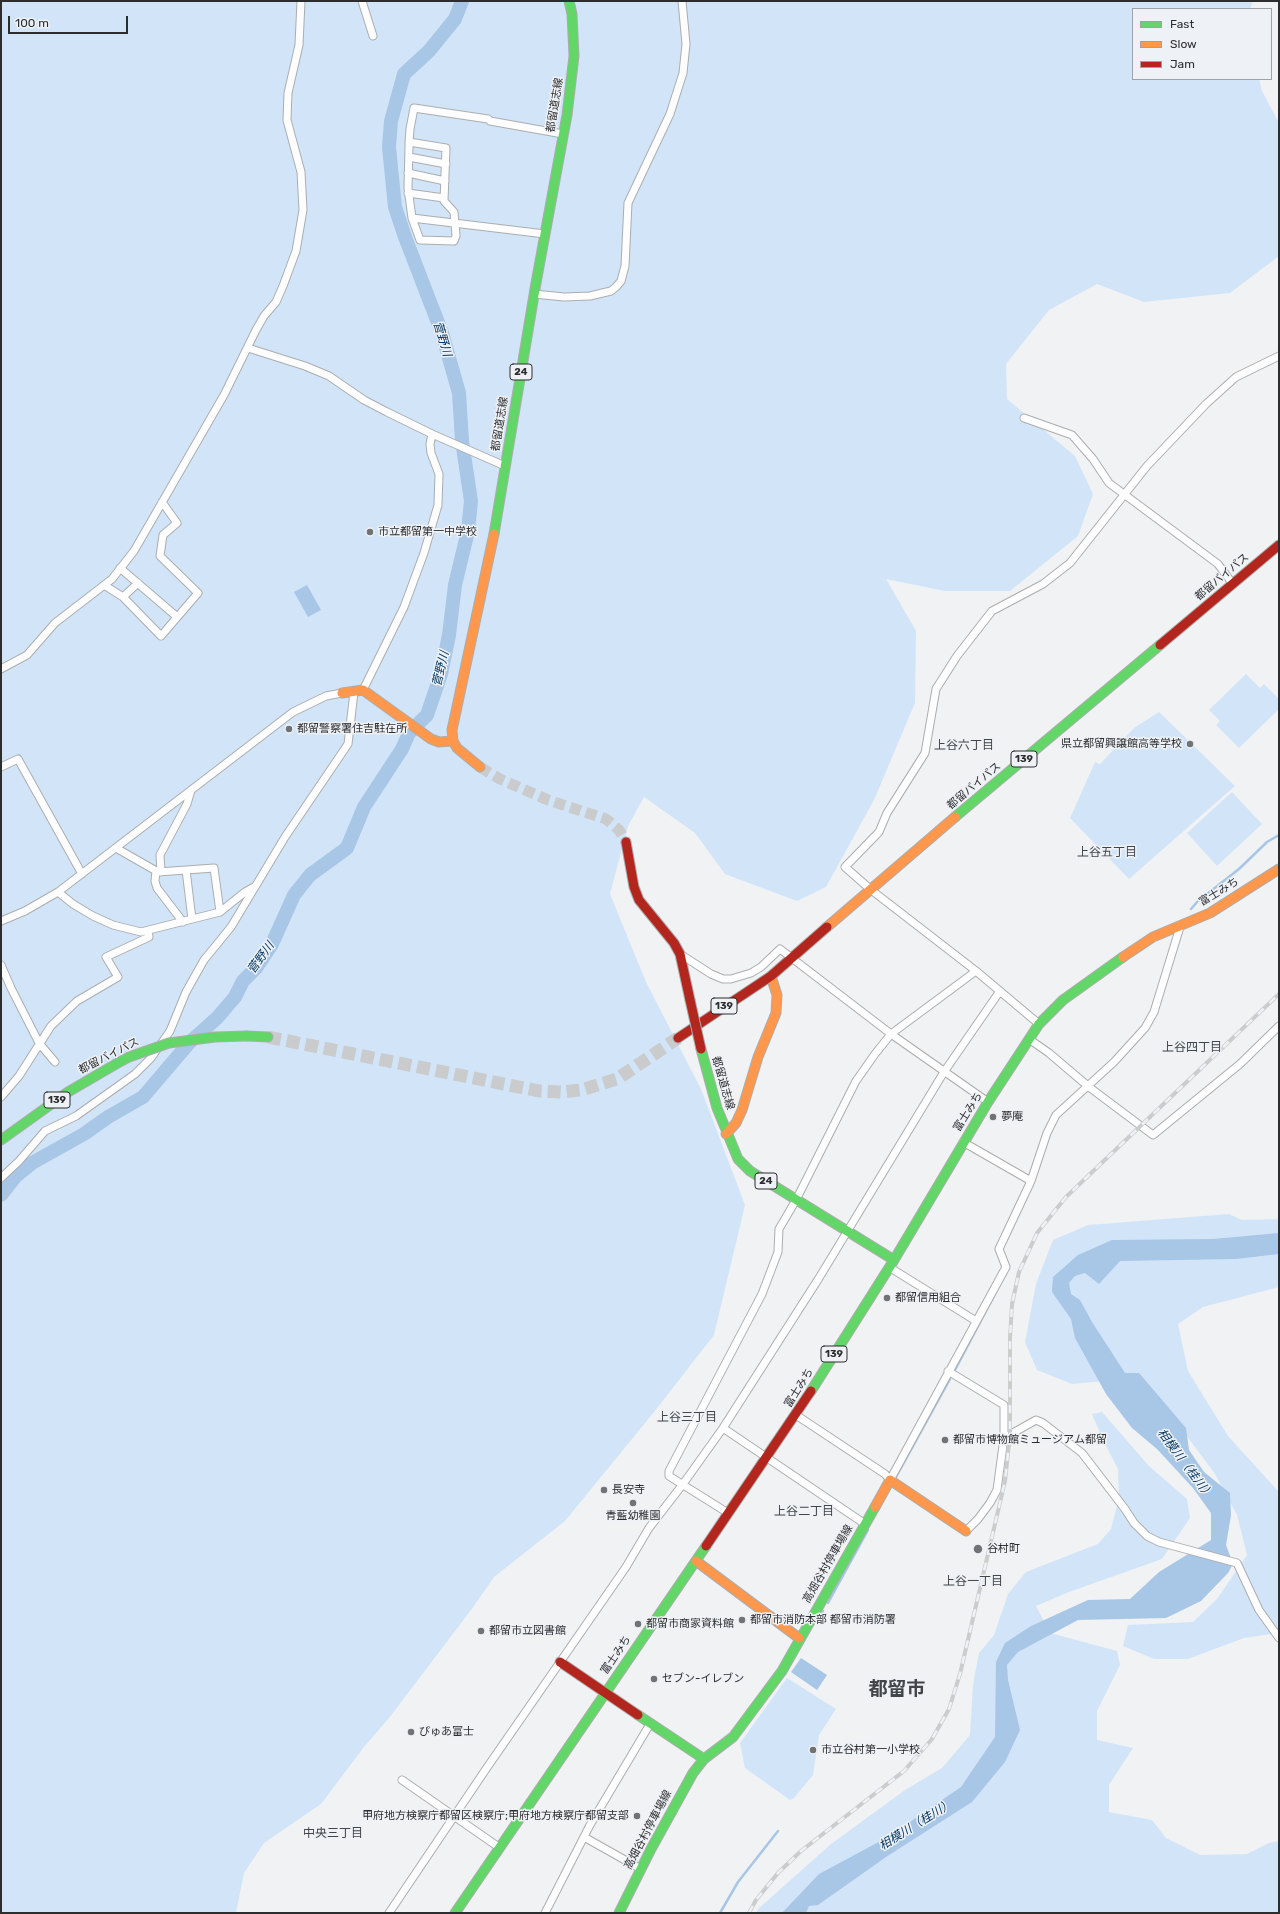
<!DOCTYPE html>
<meta charset="utf-8">
<style>
body{margin:0}
#map{position:relative;width:1280px;height:1914px;overflow:hidden;background:#f0f2f4;font-family:Rubik,sans-serif}
canvas{display:block}
.frame{position:absolute;inset:0;border:2px solid #2c2d2e;pointer-events:none}
.legend{position:absolute;left:1132px;top:8px;width:140px;height:72px;box-sizing:border-box;background:#eef2f6;border:1px solid #a0a3a6;margin:0;padding:5px 7px;list-style:none;font-size:12px;color:#2c2d2e}
.legend li{display:flex;align-items:center;gap:8px;height:20px}
.legend b{width:20px;border:1px solid #a0a3a6}
.scale{position:absolute;left:8px;top:16px;width:120px;height:18px;box-sizing:border-box;border:2px solid #2c2d2e;border-top:0;padding-left:5px;font-size:12px;line-height:14px;white-space:nowrap;color:#2c2d2e;-webkit-text-stroke:3px #eef2f6;paint-order:stroke}
</style>
<div id="map">
<canvas width="1280" height="1914"></canvas>
<div class="frame"></div>
<ul class="legend">
<li><b style="height:5px;background:#63d668"></b>Fast</li>
<li><b style="height:5px;background:#ff974d"></b>Slow</li>
<li><b style="height:5px;background:#b3261e"></b>Jam</li>
</ul>
<div class="scale">100 m</div>
</div>
<script>
const ctx = document.querySelector('canvas').getContext('2d');
ctx.lineJoin = 'round';
function paint(path, color) {
  ctx.fillStyle = color;
  ctx.fill(path, 'evenodd');
}
function toPath(rows) {
  const path = new Path2D();
  for (const r of rows) {
    path.moveTo(r[0], r[1]);
    for (let i = 2; i < r.length; i += 2) path.lineTo(r[i], r[i + 1]);
  }
  return path;
}
function stroke(path, color, width, dash) {
  ctx.strokeStyle = color;
  ctx.lineWidth = width;
  ctx.lineCap = dash ? 'butt' : 'round';
  ctx.setLineDash(dash || []);
  ctx.stroke(path);
}
function label(font, color, halo, rows, align = 'center') {
  ctx.font = font + ' Rubik,"Noto Sans JP",sans-serif';
  ctx.lineWidth = 3;
  ctx.setLineDash([]);
  ctx.textBaseline = 'middle';
  ctx.strokeStyle = halo;
  ctx.fillStyle = color;
  for (const [text, x, y, turn = 0] of rows) {
    ctx.save();
    ctx.translate(x, y);
    ctx.rotate((+turn || 0) * Math.PI / 180);
    ctx.textAlign = isNaN(turn) ? turn : align;
    if (halo) ctx.strokeText(text, 0, 0);
    ctx.fillText(text, 0, 0);
    ctx.restore();
  }
}
const green = toPath([
 [1,1,1253,1,1250,9,1133,9,1133,79,1259,79,1262,91,1279,123,1279,256,1230,293,1144,302,1097,284,1049,310,1006,364,1007,399,1075,456,1093,494,1078,536,1010,591,945,591,886,579,916,631,915,703,874,800,826,887,797,901,725,874,695,833,644,797,628,826,610,894,646,982,701,1089,745,1205,714,1335,654,1412,565,1521,494,1577,474,1606,389,1718,364,1747,321,1804,264,1843,244,1873,236,1913,1,1913],
 [1246,674,1260,688,1264,684,1279,699,1279,709,1239,748,1216,725,1220,721,1209,710],
 [1159,712,1235,786,1129,879,1070,818,1095,762,1100,764,1134,728],
 [1232,792,1262,824,1217,866,1187,833],
 [1229,1214,1242,1220,1279,1219,1279,1287,1203,1307,1178,1324,1188,1371,1228,1436,1279,1492,1279,1633,1244,1638,1188,1659,1154,1659,1123,1646,1128,1625,1193,1622,1217,1599,1247,1555,1237,1515,1215,1474,1169,1412,1127,1379,1072,1384,1037,1370,1025,1342,1036,1284,1053,1240,1088,1225],
 [1102,1412,1149,1466,1187,1499,1190,1518,1162,1559,1069,1592,1036,1606,1050,1633,1117,1651,1120,1665,1097,1711,1097,1740,1133,1748,1109,1785,1109,1812,1152,1820,1166,1838,1200,1855,1247,1854,1269,1843,1279,1841,1279,1913,756,1913,758,1909,831,1844,905,1790,942,1768,970,1735,973,1685,979,1653,994,1635,1008,1594,1026,1572,1098,1544,1111,1529,1119,1498,1118,1469,1103,1440,1092,1414],
 [787,1678,836,1709,819,1735,813,1775,794,1798,790,1800,745,1768,740,1743]
]);
const water = toPath([
 [307,585,321,610,308,617,294,592],
 [1279,1233,1279,1254,1236,1259,1120,1261,1099,1284,1085,1273,1075,1276,1069,1283,1071,1294,1080,1300,1092,1322,1125,1373,1139,1373,1186,1428,1189,1450,1204,1472,1230,1493,1231,1515,1226,1545,1233,1564,1228,1573,1201,1601,1166,1618,1078,1620,1018,1652,1007,1665,1008,1680,1020,1730,1005,1762,972,1802,886,1857,818,1905,809,1906,806,1913,782,1913,819,1874,888,1837,961,1787,995,1737,996,1662,1005,1643,1031,1626,1088,1600,1130,1599,1159,1572,1211,1540,1211,1513,1193,1488,1157,1449,1132,1428,1106,1394,1075,1338,1071,1319,1052,1292,1053,1277,1078,1255,1112,1240,1213,1239],
 [801,1658,827,1675,817,1690,791,1672]
]);
const stream = toPath([
 [1191,909,1198,901,1239,869,1267,842,1279,835],
 [955,1370,996,1292],
 [896,1477,950,1379],
 [828,1603,868,1530],
 [818,1621,823,1611],
 [720,1913,738,1882,778,1831]
]);
const river = toPath([
 [1,1195,16,1176,32,1163,84,1134,108,1117,143,1097,189,1043,217,1018,235,997,243,981,256,968,272,944,294,895,310,875,347,848,364,807,402,749,409,733,427,715,441,674,449,635,455,585,468,531,471,501,462,441,459,393,442,333,405,237,395,207,389,147,391,121,404,74,429,51,455,19,462,1]
]);
const primaryTunnel = toPath([
 [480,767,500,779,548,800,606,819,619,830,626,842]
]);
const highwayTunnel = toPath([
 [268,1037,539,1091,562,1092,581,1090,617,1079,678,1038]
]);
const street = toPath([
 [362,1,373,36],
 [409,142,446,148,444,201,454,212,456,236,454,241,420,240,412,218,408,188,409,147,409,142,410,129,414,108,488,119,490,121,563,134],
 [409,157,446,164],
 [408,173,445,181],
 [408,193,444,198],
 [412,218,545,234],
 [534,294,564,297,590,296,611,291,616,287,621,281,625,266,628,203,670,114,683,73,686,44,682,1],
 [248,348,305,366,329,376,364,400,387,412,432,434,505,466],
 [1024,418,1072,435,1093,459,1109,483,1218,564,1232,583],
 [120,568,176,616],
 [104,585,123,597,161,636,198,593,160,556,163,535,177,523,162,502],
 [123,597,138,583],
 [1,669,27,655,55,623,112,579,134,551,224,395,256,330,264,316,276,302,283,286,296,251,303,210,301,172,287,120,288,93,299,45,301,1],
 [363,690,404,607,424,553,438,505,439,474,431,453,430,444,432,434],
 [1,767,18,759,82,874],
 [116,848,158,872,214,868,220,912],
 [186,870,192,919],
 [156,871,155,881,157,888,183,922],
 [161,872,160,855,187,804,191,790],
 [58,892,73,904,93,916,113,925,141,932,220,912,245,892,254,887],
 [1,921,25,911,58,892,293,712,326,696,342,693],
 [680,954,711,974,723,979,731,979,751,973,761,967,780,949,891,1034,988,1102],
 [1,965,11,988,39,1043,55,1062],
 [1039,1024,976,971,870,889,845,867,879,832,887,813,925,753,936,689,957,656,992,611,1043,584,1070,563,1147,466,1206,404,1236,377,1279,356],
 [1029,1039,1049,1053,1089,1087,1153,1135,1240,1064,1279,1026],
 [1,1097,19,1076,51,1026,77,1001,118,977,106,957,149,937,148,931],
 [963,1142,1031,1181],
 [1,1178,19,1161,45,1131,76,1116,135,1074,151,1058,170,1031,186,992,204,960,231,927,285,837,348,744,354,692],
 [889,1267,976,1321],
 [948,1371,1004,1405,1004,1438,997,1490,990,1503,978,1519,966,1531],
 [796,1415,885,1474,890,1480,1006,1267,999,1249,1031,1181,1047,1133,1056,1115,1114,1062,1145,1028,1154,1012,1180,927],
 [723,1428,865,1524],
 [1004,1438,1036,1420,1043,1423,1082,1453,1125,1509,1134,1523,1147,1536,1159,1542,1237,1563,1259,1610,1279,1638],
 [728,1513,669,1476,669,1471,762,1294,778,1252,779,1229,796,1200,856,1081,875,1054,891,1034,976,971],
 [402,1780,500,1848],
 [584,1837,641,1869],
 [389,1913,486,1769,626,1567,649,1528,683,1484,723,1428,819,1278,944,1072,1000,991],
 [545,1913,590,1825,650,1724]
]);
const fast = toPath([
 [494,534,536,283,567,115,574,56,572,14,569,1],
 [955,817,1160,645],
 [247,1036,268,1037],
 [701,1049,717,1108,738,1159,750,1171,894,1260],
 [1,1140,68,1092,116,1064],
 [811,1391,894,1260,988,1102,1039,1024,1063,1000,1123,957],
 [638,1715,704,1759],
 [455,1913,706,1546],
 [619,1913,651,1849,693,1773,704,1759,733,1737,782,1671,875,1507]
]);
const slow = toPath([
 [342,693,363,690,431,739,439,742,453,741],
 [480,767,457,748,453,741,452,730,494,534],
 [827,927,955,817],
 [1123,957,1153,937,1210,913,1279,869],
 [726,1134,736,1123,742,1110,758,1057,776,1013,777,995,771,976],
 [875,1507,890,1480,966,1531],
 [696,1561,799,1638]
]);
const jam = toPath([
 [1160,645,1279,545],
 [626,842,634,887,639,900,674,943,680,954,690,1000],
 [678,1038,771,976,827,927],
 [706,1546,811,1391],
 [560,1662,638,1715]
]);
const rail = toPath([
 [749,1913,756,1900,778,1873,801,1851,904,1771,932,1739,949,1709,960,1674,1005,1481,1010,1434,1010,1338,1012,1304,1019,1272,1037,1233,1066,1197,1279,994]
]);
const fastBridge = toPath([
 [116,1064,129,1057,169,1043,215,1037,247,1036]
]);
const jamBridge = toPath([
 [690,1000,701,1049]
]);
const markers = [
 [370,532,4,"#717273"],
 [289,729,4,"#717273"],
 [1190,744,4,"#717273"],
 [993,1117,4,"#717273"],
 [887,1298,4,"#717273"],
 [945,1440,4,"#717273"],
 [604,1490,4,"#717273"],
 [633,1503,4,"#717273"],
 [978,1549,5,"#717273"],
 [742,1620,4,"#717273"],
 [638,1624,4,"#717273"],
 [481,1631,4,"#717273"],
 [654,1679,4,"#717273"],
 [411,1732,4,"#717273"],
 [813,1750,4,"#717273"],
 [637,1816,4,"#717273"]
];
const shields = [
 [521,372,22],
 [1024,759,26],
 [724,1006,26],
 [57,1100,26],
 [766,1181,22],
 [834,1354,26]
];
const shieldNames = [
 ["24",521,372],
 ["139",1024,759],
 ["139",724,1006],
 ["139",57,1100],
 ["24",766,1181],
 ["139",834,1354]
];
const streetNames = [
 ["都留道志線",555,105,-81],
 ["都留道志線",500,424,-81],
 ["都留バイパス",1222,577,-40],
 ["都留バイパス",974,786,-40],
 ["富士みち",1219,892,-31],
 ["都留バイパス",109,1056,-27],
 ["都留道志線",723,1083,74],
 ["富士みち",968,1112,-58],
 ["富士みち",799,1388,-58],
 ["高畑谷村停車場線",828,1564,-60],
 ["富士みち",616,1655,-56],
 ["高畑谷村停車場線",648,1830,-62]
];
const poiNames = [
 ["市立都留第一中学校",378,532],
 ["都留警察署住吉駐在所",297,729],
 ["県立都留興譲館高等学校",1182,744,"right"],
 ["夢庵",1001,1117],
 ["都留信用組合",895,1298],
 ["都留市博物館ミュージアム都留",953,1440],
 ["長安寺",612,1490],
 ["青藍幼稚園",633,1516,"center"],
 ["谷村町",987,1549],
 ["都留市消防本部 都留市消防署",750,1620],
 ["都留市商家資料館",646,1624],
 ["都留市立図書館",489,1631],
 ["セブン-イレブン",662,1679],
 ["ぴゅあ富士",419,1732],
 ["市立谷村第一小学校",821,1750],
 ["甲府地方検察庁都留区検察庁;甲府地方検察庁都留支部",629,1816,"right"]
];
const waterNames = [
 ["菅野川",442,339,73],
 ["菅野川",441,669,-77],
 ["菅野川",261,958,-54],
 ["相模川（桂川）",1185,1464,53],
 ["相模川（桂川）",916,1825,-32]
];
const neighbourhoodNames = [
 ["上谷六丁目",964,746],
 ["上谷五丁目",1107,853],
 ["上谷四丁目",1192,1048],
 ["上谷三丁目",687,1418],
 ["上谷二丁目",804,1512],
 ["上谷一丁目",973,1582],
 ["中央三丁目",333,1834]
];
const townNames = [
 ["都留市",897,1690]
];
paint(green, '#d2e5f8');
paint(water, '#a8c6e5');
stroke(stream, '#a8c6e5', 2.5);
stroke(river, '#a8c6e5', 14);
stroke(primaryTunnel, '#c9cbcc', 11, [11, 5.5]);
stroke(highwayTunnel, '#c9cbcc', 13, [13, 6]);
stroke(street, '#abadae', 9);
stroke(fast, '#abadae', 11);
stroke(slow, '#abadae', 11);
stroke(jam, '#abadae', 11);
stroke(street, '#fdfdfd', 7);
stroke(fast, '#63d668', 9);
stroke(slow, '#ff974d', 9);
stroke(jam, '#b3261e', 9);
stroke(rail, '#cbcccc', 4);
stroke(rail, '#eef2f6', 2.5, [8]);
stroke(fastBridge, '#abadae', 11, []);
stroke(jamBridge, '#abadae', 11, []);
stroke(fastBridge, '#63d668', 9);
stroke(jamBridge, '#b3261e', 9);
for (const [x, y, r, color] of markers) {
  const dot = new Path2D();
  dot.arc(x, y, r, 0, 2 * Math.PI);
  ctx.fillStyle = color;
  ctx.fill(dot);
  stroke(dot, '#eef2f6', 1.5);
}
for (const [x, y, w] of shields) {
  const box = new Path2D();
  box.roundRect(x - w / 2, y - 8, w, 16, 3);
  ctx.fillStyle = '#eef2f6';
  ctx.fill(box);
  stroke(box, '#2c2d2e', 1);
}
label('bold 10px', '#2c2d2e', null, shieldNames);
label('11px', '#2c2d2e', '#eef2f6', streetNames);
label('11px', '#2c2d2e', '#eef2f6', poiNames, 'left');
label('italic 12px', '#083962', '#eef2f6', waterNames);
label('12px', '#434649', '#eef2f6', neighbourhoodNames);
label('bold 19px', '#434649', '#eef2f6', townNames);
</script>
